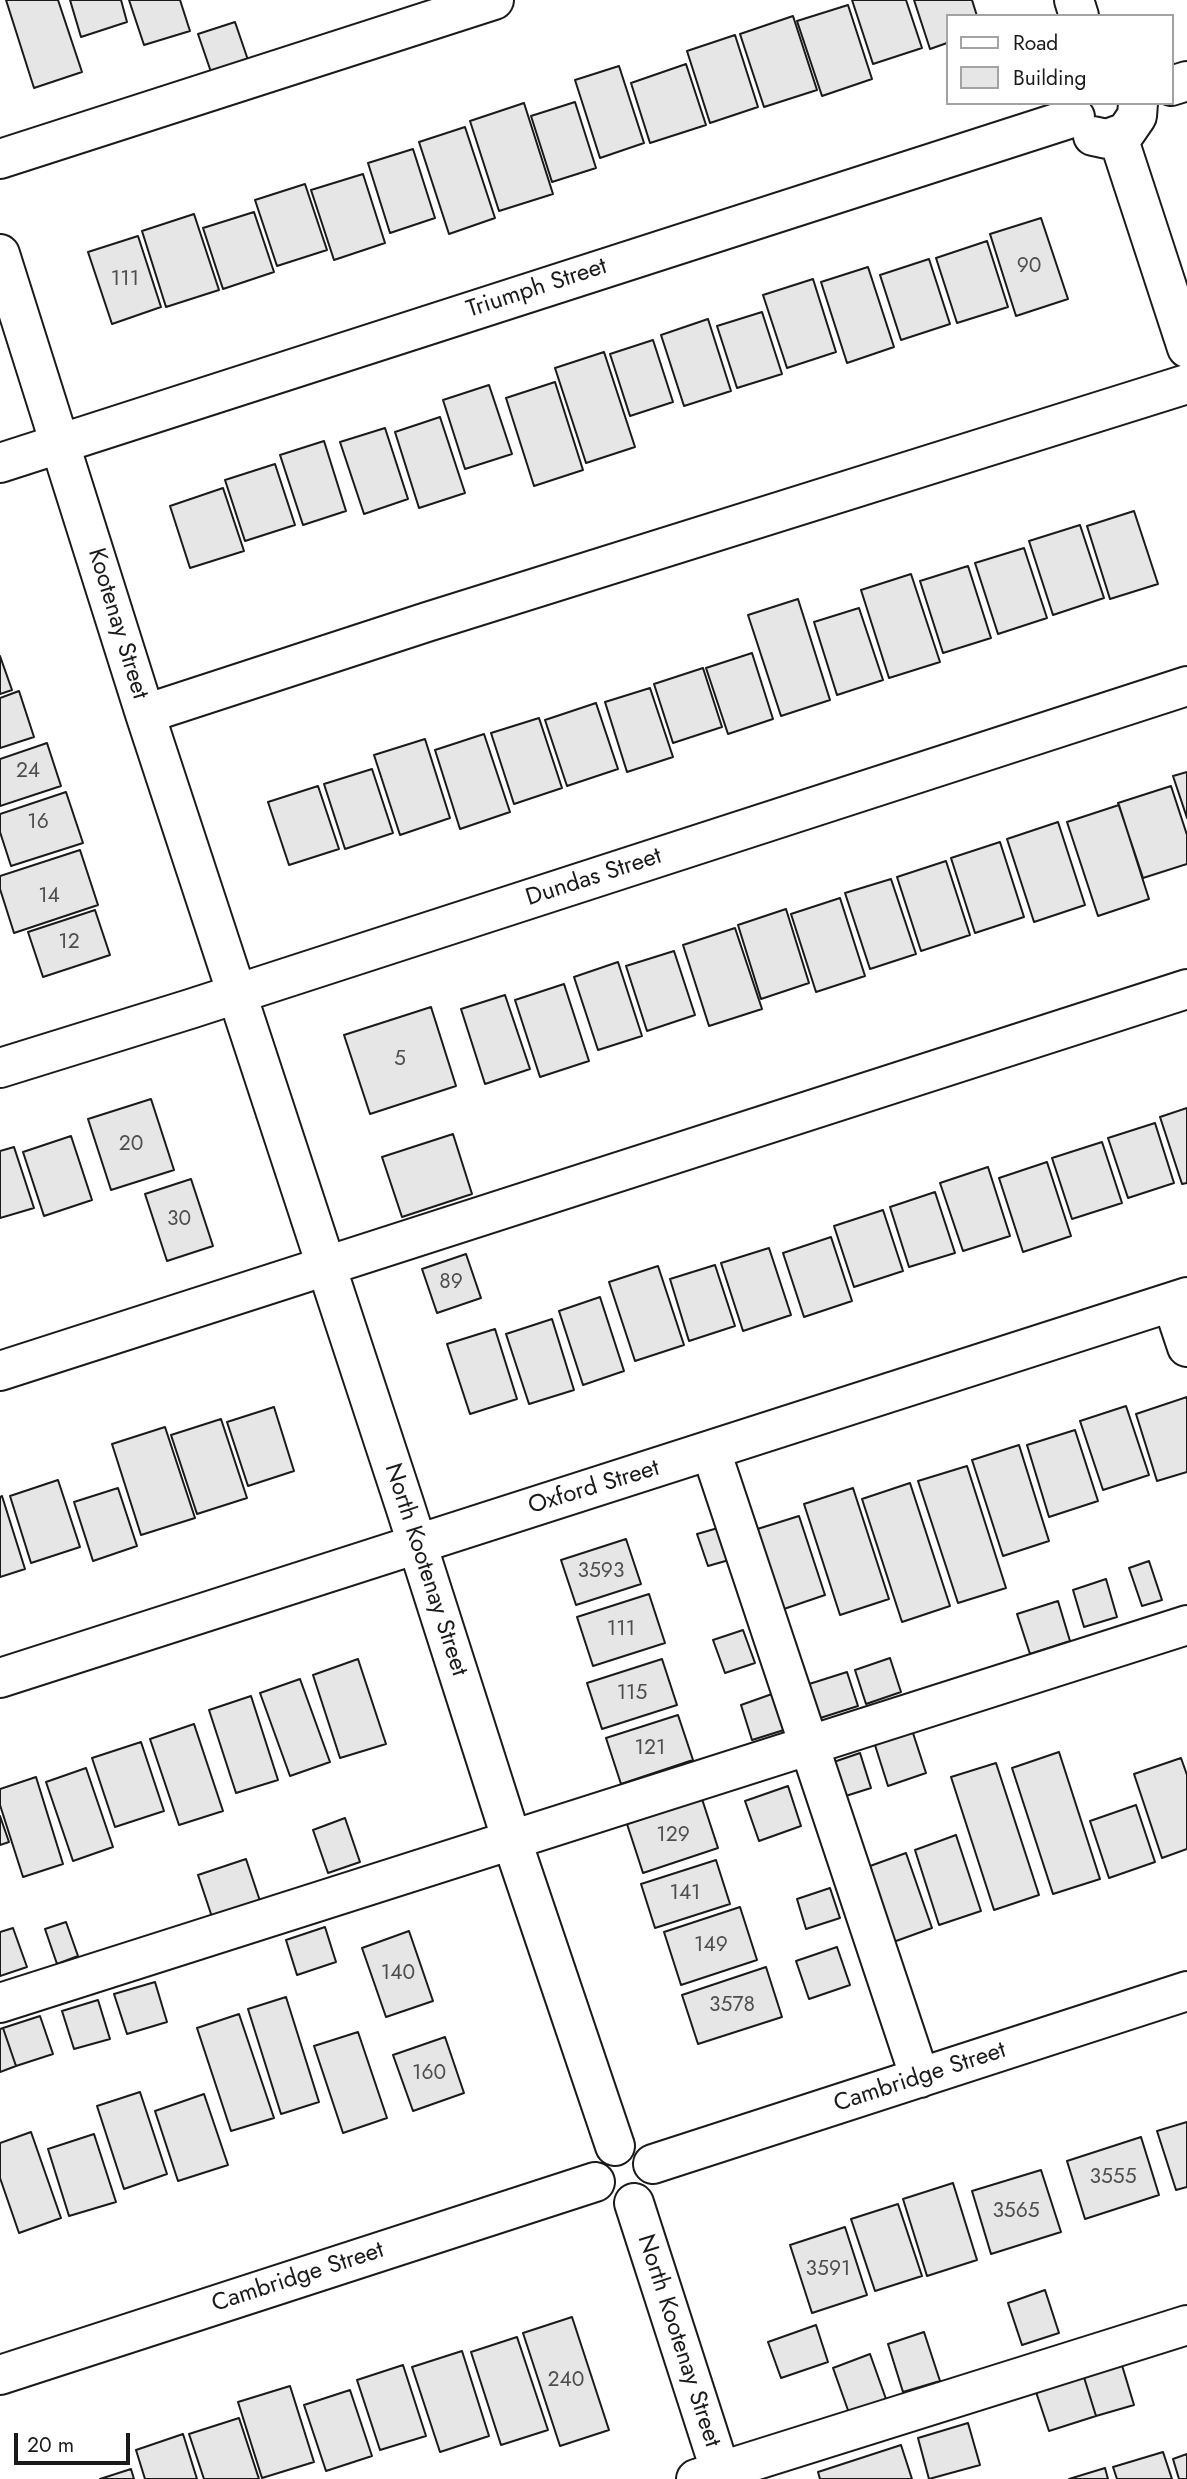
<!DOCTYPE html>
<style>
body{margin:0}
#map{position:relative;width:1187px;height:2479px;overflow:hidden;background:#fff;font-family:Jost,sans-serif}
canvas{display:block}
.legend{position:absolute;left:946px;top:14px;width:228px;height:91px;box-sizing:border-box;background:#fff;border:2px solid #a3a3a3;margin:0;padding:9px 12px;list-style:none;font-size:21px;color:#1a1a1a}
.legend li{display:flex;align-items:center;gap:14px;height:35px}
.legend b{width:35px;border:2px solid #a3a3a3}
.scale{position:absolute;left:14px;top:2433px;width:116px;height:32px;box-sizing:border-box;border:4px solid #1a1a1a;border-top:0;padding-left:9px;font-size:21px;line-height:24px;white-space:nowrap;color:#1a1a1a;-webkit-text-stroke:5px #fff;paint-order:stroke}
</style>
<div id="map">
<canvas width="1187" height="2479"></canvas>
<ul class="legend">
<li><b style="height:9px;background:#fff"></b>Road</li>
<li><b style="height:19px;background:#e6e6e6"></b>Building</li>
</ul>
<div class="scale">20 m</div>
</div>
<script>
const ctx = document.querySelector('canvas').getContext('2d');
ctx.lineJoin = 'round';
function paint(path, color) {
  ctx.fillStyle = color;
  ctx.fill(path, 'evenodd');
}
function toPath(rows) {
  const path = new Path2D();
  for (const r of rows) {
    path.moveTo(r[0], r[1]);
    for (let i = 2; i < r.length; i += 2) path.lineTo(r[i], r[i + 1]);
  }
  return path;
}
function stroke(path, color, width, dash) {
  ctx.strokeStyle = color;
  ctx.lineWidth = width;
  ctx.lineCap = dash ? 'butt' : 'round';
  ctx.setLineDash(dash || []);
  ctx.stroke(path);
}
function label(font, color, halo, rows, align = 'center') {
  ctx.font = font + ' Jost,sans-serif';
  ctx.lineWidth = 5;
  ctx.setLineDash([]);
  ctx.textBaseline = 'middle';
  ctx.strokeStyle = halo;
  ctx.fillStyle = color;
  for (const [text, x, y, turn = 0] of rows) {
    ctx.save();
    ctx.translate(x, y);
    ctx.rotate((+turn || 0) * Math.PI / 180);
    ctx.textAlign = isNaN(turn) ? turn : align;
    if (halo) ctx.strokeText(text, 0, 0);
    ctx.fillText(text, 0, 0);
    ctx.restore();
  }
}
const building = toPath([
 [6,0,58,0,82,72,34,88,6,0],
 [70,0,121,0,127,22,81,37,70,0],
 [129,0,180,0,190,31,144,45,129,0],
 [852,0,906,0,922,48,873,64,852,0],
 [914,0,972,0,977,16,947,16,947,43,930,49,914,0],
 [848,5,872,79,822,96,797,21,848,5],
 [793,16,817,90,764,107,740,34,793,16],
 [235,22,248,60,211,72,198,34,235,22],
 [735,35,758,107,710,123,687,51,735,35],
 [686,64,706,125,650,143,631,83,686,64],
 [619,66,644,143,600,158,575,80,619,66],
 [575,102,596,168,552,182,531,116,575,102],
 [524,103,553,194,499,211,470,121,524,103],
 [465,127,495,218,449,234,419,142,465,127],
 [413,149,435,218,390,233,368,163,413,149],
 [363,174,385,243,334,260,311,190,363,174],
 [305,184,327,250,277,266,255,200,305,184],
 [254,212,274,272,223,289,203,228,254,212],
 [194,214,219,290,166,307,142,231,194,214],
 [1041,218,1068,299,1016,316,990,234,1041,218],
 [138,236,161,307,112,324,88,252,138,236],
 [987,241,1008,307,957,323,936,258,987,241],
 [929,259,950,324,901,340,880,275,929,259],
 [868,267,894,347,847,363,821,282,868,267],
 [813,279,836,352,787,368,763,295,813,279],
 [762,312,782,374,737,388,717,326,762,312],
 [708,319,731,391,684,406,661,335,708,319],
 [653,340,673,402,630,416,610,354,653,340],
 [604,352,635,447,586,463,555,368,604,352],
 [555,382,583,470,534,486,506,398,555,382],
 [489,385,512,454,465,469,443,400,489,385],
 [440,417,465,493,419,508,395,432,440,417],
 [385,428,408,499,364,514,340,442,385,428],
 [324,441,346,511,303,525,280,455,324,441],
 [275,464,295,525,245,541,225,480,275,464],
 [223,488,244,551,190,568,170,506,223,488],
 [1134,511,1158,584,1110,599,1087,526,1134,511],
 [1080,525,1104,598,1053,615,1029,541,1080,525],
 [1024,548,1047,618,998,634,975,563,1024,548],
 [968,566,991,638,943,653,920,581,968,566],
 [911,574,940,662,889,678,861,590,911,574],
 [798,599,830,700,781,716,748,615,798,599],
 [859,608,883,680,837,695,814,622,859,608],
 [752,653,773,719,728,734,706,668,752,653],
 [0,656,12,690,0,694,0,656],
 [703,668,722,727,673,743,654,684,703,668],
 [650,688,673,757,627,772,605,702,650,688],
 [19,691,34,737,0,748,0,698,19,691],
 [596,703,618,769,567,786,545,720,596,703],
 [539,718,562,788,514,804,491,733,539,718],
 [484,734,510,812,460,829,435,750,484,734],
 [425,739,450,818,400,835,374,755,425,739],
 [47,743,61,786,0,806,0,759,47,743],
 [372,769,393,833,345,849,324,784,372,769],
 [1187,772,1187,818,1173,776,1187,772],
 [318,786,339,849,289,865,268,802,318,786],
 [1171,786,1187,835,1187,864,1143,878,1118,803,1171,786],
 [66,792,83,843,11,866,0,832,0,814,66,792],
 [1119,805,1149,899,1098,916,1067,822,1119,805],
 [1058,822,1085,905,1034,922,1007,839,1058,822],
 [1000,842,1024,917,975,933,951,858,1000,842],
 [80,850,98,905,14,933,0,889,0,876,80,850],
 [946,861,970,935,921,951,897,877,946,861],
 [891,879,916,954,870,969,845,893,891,879],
 [840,898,865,976,816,992,791,914,840,898],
 [786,909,809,983,761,999,738,925,786,909],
 [95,910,110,955,43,977,28,932,95,910],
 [735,928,762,1009,709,1026,683,945,735,928],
 [674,951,695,1015,647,1031,626,966,674,951],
 [618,962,642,1036,598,1050,574,977,618,962],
 [564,984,589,1061,540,1077,515,1000,564,984],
 [505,995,530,1069,485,1084,461,1009,505,995],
 [431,1007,456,1086,370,1114,344,1035,431,1007],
 [151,1099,174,1170,111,1190,88,1119,151,1099],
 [1187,1108,1187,1183,1182,1184,1160,1117,1187,1108],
 [1155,1123,1174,1183,1128,1198,1108,1138,1155,1123],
 [453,1134,472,1194,402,1217,382,1157,453,1134],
 [71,1136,92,1200,44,1216,23,1152,71,1136],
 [1102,1142,1122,1203,1072,1219,1052,1158,1102,1142],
 [14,1147,34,1208,0,1218,0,1151,14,1147],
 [1047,1162,1071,1236,1023,1252,999,1178,1047,1162],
 [988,1167,1010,1236,963,1251,940,1183,988,1167],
 [191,1179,213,1246,167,1261,145,1194,191,1179],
 [935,1192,955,1253,909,1267,890,1207,935,1192],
 [883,1210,903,1271,854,1287,834,1226,883,1210],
 [831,1237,852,1301,804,1317,783,1253,831,1237],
 [769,1248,791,1315,743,1331,721,1263,769,1248],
 [466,1254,481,1298,437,1313,422,1269,466,1254],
 [715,1265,735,1326,689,1341,670,1279,715,1265],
 [658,1266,684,1345,635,1361,609,1282,658,1266],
 [600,1297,624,1371,583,1385,559,1311,600,1297],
 [552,1319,574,1390,529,1404,506,1334,552,1319],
 [495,1329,517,1399,470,1414,447,1344,495,1329],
 [1187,1397,1187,1472,1157,1481,1136,1414,1187,1397],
 [1126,1406,1149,1475,1103,1490,1080,1421,1126,1406],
 [274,1407,294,1471,248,1486,227,1422,274,1407],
 [221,1419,247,1498,197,1514,171,1435,221,1419],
 [165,1427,195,1518,141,1535,112,1444,165,1427],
 [1075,1430,1098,1501,1049,1517,1027,1445,1075,1430],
 [1019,1445,1049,1541,1003,1556,972,1460,1019,1445],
 [967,1466,1006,1588,958,1603,918,1481,967,1466],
 [58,1480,80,1547,31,1563,10,1496,58,1480],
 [910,1483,950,1606,902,1622,862,1499,910,1483],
 [118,1488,137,1546,93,1561,74,1502,118,1488],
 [853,1488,889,1599,840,1615,804,1504,853,1488],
 [2,1496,25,1569,0,1577,0,1497,2,1496],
 [799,1516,825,1595,778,1611,751,1531,799,1516],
 [718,1528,729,1560,708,1566,697,1534,718,1528],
 [626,1539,641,1584,576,1605,561,1560,626,1539],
 [1149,1561,1162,1600,1142,1606,1129,1568,1149,1561],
 [1106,1579,1117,1617,1084,1627,1073,1590,1106,1579],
 [649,1594,665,1643,593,1666,577,1617,649,1594],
 [1058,1601,1070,1641,1030,1654,1017,1614,1058,1601],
 [743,1630,755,1663,725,1673,713,1640,743,1630],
 [890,1658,901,1692,866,1704,855,1670,890,1658],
 [358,1659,386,1744,340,1758,313,1675,358,1659],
 [662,1659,677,1705,602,1729,587,1683,662,1659],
 [847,1672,858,1706,817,1719,806,1685,847,1672],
 [300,1679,330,1762,290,1776,260,1693,300,1679],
 [772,1694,784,1730,752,1740,741,1705,772,1694],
 [251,1696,278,1780,236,1793,209,1710,251,1696],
 [678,1715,693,1760,621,1784,606,1738,678,1715],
 [194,1724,223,1811,179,1825,150,1739,194,1724],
 [912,1730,926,1773,888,1786,874,1742,912,1730],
 [141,1742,164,1811,115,1827,92,1758,141,1742],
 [1059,1752,1100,1879,1053,1894,1012,1768,1059,1752],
 [860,1753,871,1788,833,1800,822,1766,860,1753],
 [1181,1758,1187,1775,1187,1849,1162,1858,1134,1774,1181,1758],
 [996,1763,1039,1895,994,1910,951,1777,996,1763],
 [86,1768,113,1847,73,1861,46,1782,86,1768],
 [36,1777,63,1864,23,1877,0,1805,0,1789,36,1777],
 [788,1786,801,1826,759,1841,745,1801,788,1786],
 [702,1799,718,1848,643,1873,627,1824,702,1799],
 [1136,1805,1155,1862,1109,1878,1090,1821,1136,1805],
 [0,1816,9,1842,0,1845,0,1816],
 [345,1818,360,1862,328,1873,313,1830,345,1818],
 [956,1835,981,1911,939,1925,915,1850,956,1835],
 [906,1853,932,1928,885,1945,859,1870,906,1853],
 [246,1859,260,1901,212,1917,198,1875,246,1859],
 [716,1860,730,1904,655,1928,641,1884,716,1860],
 [830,1888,840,1918,806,1929,797,1899,830,1888],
 [740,1907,757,1960,681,1985,664,1932,740,1907],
 [66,1922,78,1956,57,1964,45,1929,66,1922],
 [325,1927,336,1962,297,1975,286,1940,325,1927],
 [13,1928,27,1967,0,1976,0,1932,13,1928],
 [409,1931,433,2001,386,2017,362,1948,409,1931],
 [837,1947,850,1985,809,1999,796,1961,837,1947],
 [766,1967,782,2017,698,2044,682,1995,766,1967],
 [155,1982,167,2022,127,2034,114,1994,155,1982],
 [286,1997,319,2102,281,2114,248,2009,286,1997],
 [98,2000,110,2039,74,2049,62,2011,98,2000],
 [239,2014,274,2118,231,2131,197,2028,239,2014],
 [40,2016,53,2054,16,2066,3,2028,40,2016],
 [3,2028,16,2066,0,2072,0,2029,3,2028],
 [358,2032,387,2118,343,2133,314,2046,358,2032],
 [445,2037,464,2093,413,2111,393,2055,445,2037],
 [140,2092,167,2174,124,2189,97,2106,140,2092],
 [204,2094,228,2165,178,2181,155,2111,204,2094],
 [1187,2122,1187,2187,1176,2190,1157,2131,1187,2122],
 [31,2132,61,2218,19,2233,0,2178,0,2143,31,2132],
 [94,2134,116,2202,69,2216,48,2149,94,2134],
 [1141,2137,1159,2195,1085,2219,1067,2161,1141,2137],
 [1041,2170,1061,2232,991,2254,972,2191,1041,2170],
 [953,2183,977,2260,927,2276,903,2199,953,2183],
 [898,2204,922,2276,875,2291,851,2219,898,2204],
 [845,2227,867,2295,812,2313,790,2245,845,2227],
 [1045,2290,1059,2333,1022,2345,1008,2303,1045,2290],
 [572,2317,609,2430,560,2446,523,2333,572,2317],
 [816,2325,828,2362,781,2378,768,2342,816,2325],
 [924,2332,940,2381,903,2392,888,2344,924,2332],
 [517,2337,548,2430,501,2445,471,2352,517,2337],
 [462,2351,489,2436,440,2452,412,2367,462,2351],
 [870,2354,886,2399,849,2413,833,2368,870,2354],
 [1121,2362,1134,2405,1096,2416,1083,2374,1121,2362],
 [403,2365,426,2436,380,2450,357,2380,403,2365],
 [1083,2374,1096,2416,1049,2431,1035,2389,1083,2374],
 [290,2386,314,2462,262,2478,238,2402,290,2386],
 [350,2390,372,2456,326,2471,304,2405,350,2390],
 [239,2418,259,2479,204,2479,189,2434,239,2418],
 [968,2423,980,2465,929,2479,918,2438,968,2423],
 [183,2434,197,2479,145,2479,136,2450,183,2434],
 [901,2445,912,2479,820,2479,818,2472,901,2445],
 [1163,2452,1172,2479,1117,2479,1113,2467,1163,2452],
 [1187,2454,1187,2479,1179,2479,1173,2459,1187,2454],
 [1105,2468,1108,2479,1069,2479,1105,2468],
 [131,2469,134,2479,100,2479,131,2469]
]);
const minor = toPath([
 [1074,0,1079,16],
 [1171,86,1187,81],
 [1093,136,1107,139,1126,132,1137,116,1138,103],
 [1118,137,1187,348],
 [0,159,494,0],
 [0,254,145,714,405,1506,512,1841,615,2146],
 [0,463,1075,117],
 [145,714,427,622,1187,384],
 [0,1068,190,1009,1187,686],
 [1172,1302,1187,1347],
 [0,1371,1187,989],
 [711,1451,920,2078],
 [0,1678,1187,1297],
 [0,2003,1187,1625],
 [653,2164,1187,1991],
 [634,2203,723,2479],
 [0,2375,595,2182],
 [696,2479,1187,2325]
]);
const numberNames = [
 ["90",1029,267],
 ["111",125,280],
 ["24",28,772],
 ["16",38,823],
 ["14",49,897],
 ["12",69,943],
 ["5",400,1060],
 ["20",131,1145],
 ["30",179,1220],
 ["89",451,1283],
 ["3593",601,1572],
 ["111",621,1630],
 ["115",632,1694],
 ["121",650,1749],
 ["129",673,1836],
 ["141",685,1894],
 ["149",711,1946],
 ["140",398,1974],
 ["3578",732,2006],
 ["160",429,2074],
 ["3555",1113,2178],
 ["3565",1016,2212],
 ["3591",828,2270],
 ["240",566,2381]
];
const streetNames = [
 ["Triumph Street",537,289,-18],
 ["Kootenay Street",117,624,73],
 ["Dundas Street",594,878,-18],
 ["Oxford Street",594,1488,-17],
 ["North Kootenay Street",425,1570,72],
 ["Cambridge Street",920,2078,-18],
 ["Cambridge Street",298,2278,-18],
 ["North Kootenay Street",678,2341,72]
];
paint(building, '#e6e6e6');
stroke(building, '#1a1a1a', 2);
stroke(minor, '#1a1a1a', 42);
stroke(minor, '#fff', 38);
label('21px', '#4d4d4d', null, numberNames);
label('24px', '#1a1a1a', '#fff', streetNames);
</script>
